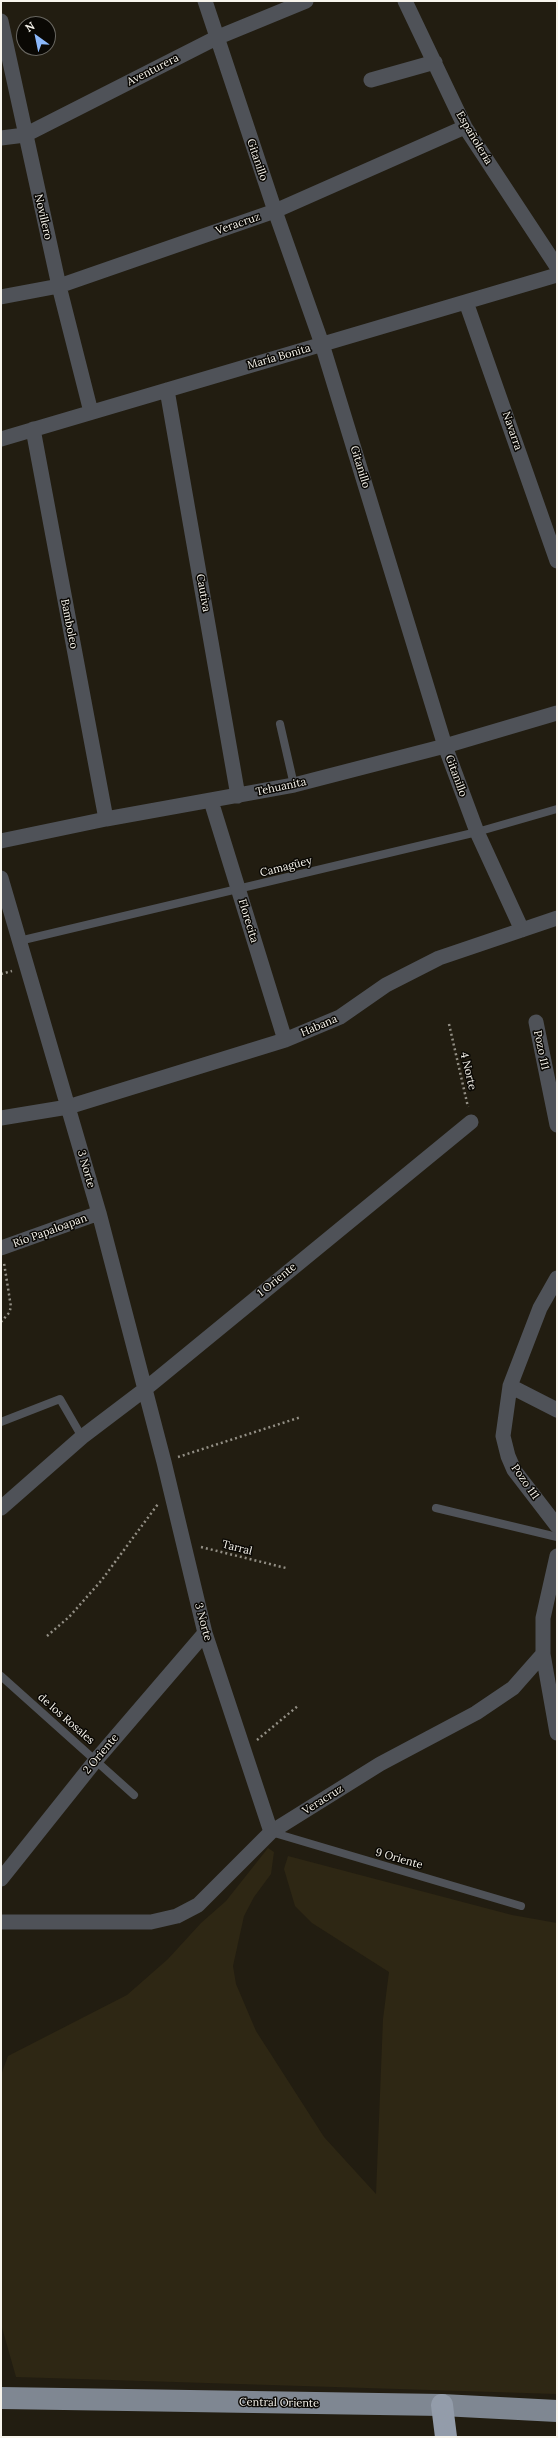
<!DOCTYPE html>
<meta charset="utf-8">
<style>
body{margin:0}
#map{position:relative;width:558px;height:2438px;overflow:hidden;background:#221d11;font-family:Lora,serif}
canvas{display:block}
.frame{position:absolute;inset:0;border:2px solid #f8f5ed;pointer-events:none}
.north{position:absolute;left:16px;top:16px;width:40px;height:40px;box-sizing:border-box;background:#0a0804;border:1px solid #696761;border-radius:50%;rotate:327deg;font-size:11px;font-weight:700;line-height:16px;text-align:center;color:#f8f5ed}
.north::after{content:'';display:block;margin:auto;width:14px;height:18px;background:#8cb9fc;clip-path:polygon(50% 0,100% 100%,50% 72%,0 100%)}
</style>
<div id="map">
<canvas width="558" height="2438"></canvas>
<div class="frame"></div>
<div class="north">N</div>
</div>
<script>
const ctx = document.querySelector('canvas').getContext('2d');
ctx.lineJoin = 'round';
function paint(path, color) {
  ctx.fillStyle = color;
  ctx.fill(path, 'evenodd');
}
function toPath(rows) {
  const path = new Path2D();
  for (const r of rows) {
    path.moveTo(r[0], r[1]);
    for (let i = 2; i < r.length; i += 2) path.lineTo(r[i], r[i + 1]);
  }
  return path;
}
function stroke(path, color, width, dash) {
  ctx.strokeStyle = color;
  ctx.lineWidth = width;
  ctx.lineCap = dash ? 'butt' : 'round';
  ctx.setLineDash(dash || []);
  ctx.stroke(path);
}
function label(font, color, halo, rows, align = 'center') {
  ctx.font = font + ' Lora,serif';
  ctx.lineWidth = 3;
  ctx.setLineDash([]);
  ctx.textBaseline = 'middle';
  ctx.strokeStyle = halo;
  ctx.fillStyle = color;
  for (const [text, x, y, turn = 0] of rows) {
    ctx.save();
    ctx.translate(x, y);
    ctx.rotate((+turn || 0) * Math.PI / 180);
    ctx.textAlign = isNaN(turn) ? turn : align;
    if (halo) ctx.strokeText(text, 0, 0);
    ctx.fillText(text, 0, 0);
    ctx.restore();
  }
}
const built = toPath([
 [268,1848,274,1852,271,1874,254,1897,244,1916,233,1966,236,1984,256,2031,324,2137,376,2194,383,2019,389,1972,312,1923,295,1906,284,1869,288,1856,512,1915,557,1923,557,2394,16,2377,1,2324,1,2075,8,2056,127,1995,168,1959,201,1923,226,1901]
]);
const path = toPath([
 [1,974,12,971],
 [449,1024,468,1107],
 [1,1322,9,1313,11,1307,4,1263],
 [178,1457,301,1417],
 [201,1547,286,1568],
 [47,1636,69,1617,101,1581,158,1504],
 [257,1740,299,1705]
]);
const lane = toPath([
 [280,724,294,785],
 [19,941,477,832,557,809],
 [1,1422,60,1399,82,1437],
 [436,1508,557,1537],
 [1,1676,134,1795],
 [271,1832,521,1906]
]);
const street = toPath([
 [205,1,275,211,322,344,445,746,477,832,522,930],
 [405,1,465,127,557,267],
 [1,21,59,286,91,412],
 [371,80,435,62],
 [1,138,25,135,216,38,306,1],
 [1,297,59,286,275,211,465,127],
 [466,302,557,561],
 [167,390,238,796],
 [33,429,106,819],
 [1,439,557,275],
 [211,801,285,1040],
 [1,841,106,819,294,785,445,746,557,713],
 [1,878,99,1213,164,1462,205,1633,271,1832],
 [536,1022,557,1125],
 [1,1118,68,1107,285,1040,340,1017,386,985,439,958,557,918],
 [1,1248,99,1213],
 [557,1278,540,1308,510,1386,503,1436,508,1456,514,1470,557,1526],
 [510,1386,557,1410],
 [1,1508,82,1437,144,1390,471,1122],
 [543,1654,557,1733],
 [1,1879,96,1760,205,1633],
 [1,1922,151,1922,177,1916,198,1905,271,1832,380,1764,476,1713,513,1688,543,1654,543,1618,557,1556]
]);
const primary = toPath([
 [1,2398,442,2405,557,2411]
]);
const highway = toPath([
 [442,2405,446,2437]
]);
const streetNames = [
 ["Aventurera",153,70,-27],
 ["Españolería",474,138,59],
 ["Gitanillo",257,160,71],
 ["Novillero",43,217,77],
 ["Veracruz",238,224,-19],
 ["María Bonita",279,357,-16],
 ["Navarra",512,431,71],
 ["Gitanillo",360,467,73],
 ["Cautiva",203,593,80],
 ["Bamboleo",69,624,79],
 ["Gitanillo",456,776,70],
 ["Tehuanita",281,787,-12],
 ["Camagüey",286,867,-14],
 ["Florecita",248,921,73],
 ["Habana",319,1026,-23],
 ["Pozo 111",541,1050,78],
 ["4 Norte",468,1071,77],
 ["3 Norte",86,1169,74],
 ["Río Papaloapan",50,1231,-20],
 ["1 Oriente",277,1280,-39],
 ["Pozo 111",525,1482,55],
 ["Tarral",237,1548,14],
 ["3 Norte",203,1622,75],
 ["de los Rosales",66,1719,41],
 ["2 Oriente",101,1754,-50],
 ["Veracruz",323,1800,-32],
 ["9 Oriente",399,1859,16],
 ["Central Oriente",279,2403,1]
];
paint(built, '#2e2714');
stroke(path, '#938f85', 2.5, [2, 3]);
stroke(lane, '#4f5258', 8);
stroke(street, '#4f5258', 15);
stroke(primary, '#7f8792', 22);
stroke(highway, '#939caa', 22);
label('11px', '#f8f5ed', '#0a0804', streetNames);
</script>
